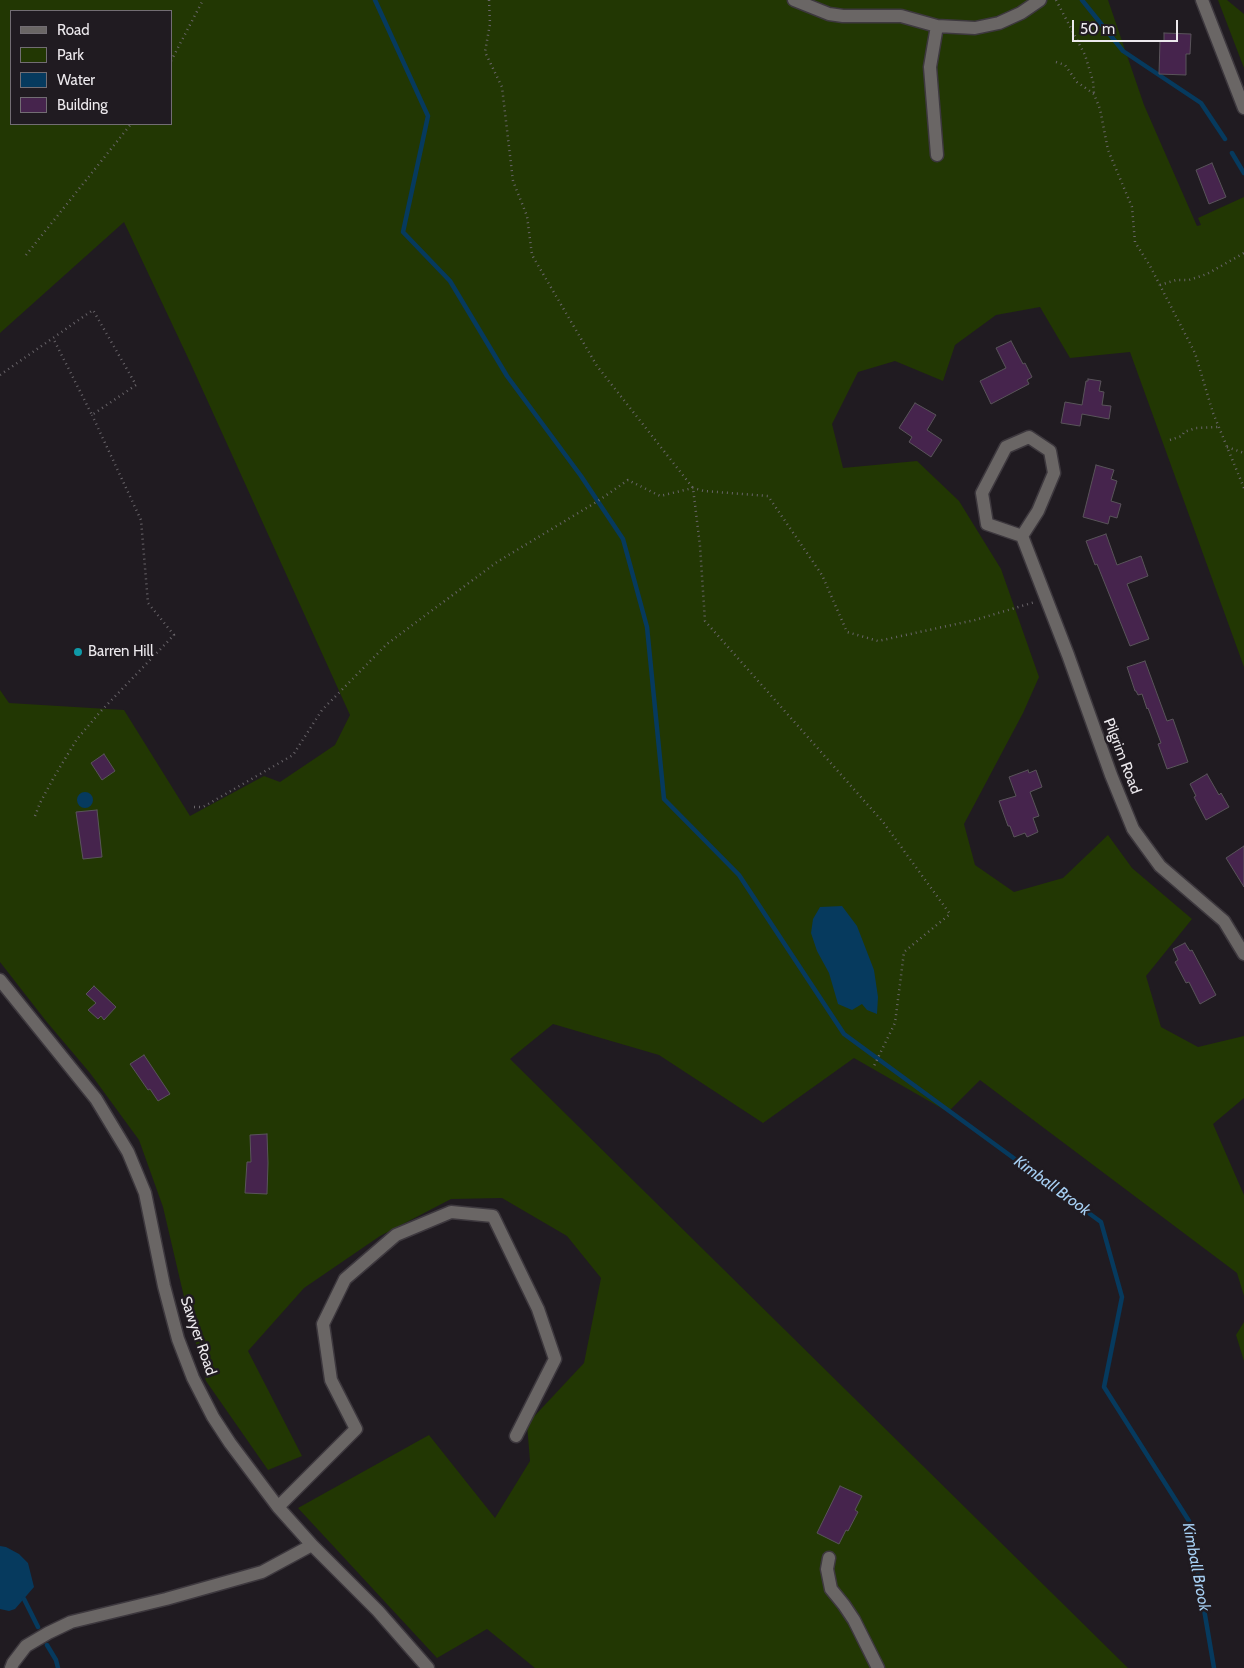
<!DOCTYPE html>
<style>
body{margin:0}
#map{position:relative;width:1244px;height:1668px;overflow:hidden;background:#201b21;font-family:Cabin,sans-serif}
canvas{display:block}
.legend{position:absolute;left:10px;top:10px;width:162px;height:115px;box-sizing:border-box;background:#201b21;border:1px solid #726d73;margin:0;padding:6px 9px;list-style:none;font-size:15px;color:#ece9ed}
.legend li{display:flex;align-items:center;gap:10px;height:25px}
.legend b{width:25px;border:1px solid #726d73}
.scale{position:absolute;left:1072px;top:20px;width:106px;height:22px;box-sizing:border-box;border:2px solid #ece9ed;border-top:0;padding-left:6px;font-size:15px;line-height:18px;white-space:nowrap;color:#ece9ed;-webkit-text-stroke:4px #201b21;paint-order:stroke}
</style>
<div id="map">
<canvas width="1244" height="1668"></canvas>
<ul class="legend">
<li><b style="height:6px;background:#6a6665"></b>Road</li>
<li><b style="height:14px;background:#223703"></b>Park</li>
<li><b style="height:14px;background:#063a5e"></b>Water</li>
<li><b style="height:14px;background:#46244d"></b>Building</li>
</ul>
<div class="scale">50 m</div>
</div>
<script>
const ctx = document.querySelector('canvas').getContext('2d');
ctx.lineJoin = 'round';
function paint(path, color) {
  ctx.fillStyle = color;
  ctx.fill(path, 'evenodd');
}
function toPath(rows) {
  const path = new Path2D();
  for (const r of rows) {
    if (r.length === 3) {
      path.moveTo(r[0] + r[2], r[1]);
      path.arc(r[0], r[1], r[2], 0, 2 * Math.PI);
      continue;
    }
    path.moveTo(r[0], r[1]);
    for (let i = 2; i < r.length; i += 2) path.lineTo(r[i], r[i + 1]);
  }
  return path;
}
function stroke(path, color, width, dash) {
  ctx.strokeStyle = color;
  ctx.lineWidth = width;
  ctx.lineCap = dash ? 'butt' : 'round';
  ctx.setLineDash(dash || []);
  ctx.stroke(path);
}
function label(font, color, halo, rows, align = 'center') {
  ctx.font = font + ' Cabin,sans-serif';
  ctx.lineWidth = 5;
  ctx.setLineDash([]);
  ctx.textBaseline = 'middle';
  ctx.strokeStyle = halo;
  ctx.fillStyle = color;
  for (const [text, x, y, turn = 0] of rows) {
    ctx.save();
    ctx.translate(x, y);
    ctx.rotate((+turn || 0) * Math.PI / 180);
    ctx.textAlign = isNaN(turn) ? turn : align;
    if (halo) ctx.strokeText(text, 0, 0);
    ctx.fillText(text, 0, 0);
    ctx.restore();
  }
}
const green = toPath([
 [0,0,1108,0,1144,105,1197,226,1201,225,1198,218,1244,197,1244,667,1130,352,1070,358,1040,307,996,315,955,345,943,381,895,361,858,372,832,424,843,468,917,461,959,501,1001,569,1039,677,1023,713,964,824,975,865,1014,892,1063,878,1108,835,1132,868,1192,919,1146,976,1161,1027,1198,1047,1244,1036,1244,1098,1213,1124,1244,1195,1244,1296,1237,1273,980,1080,948,1112,854,1058,763,1123,659,1055,553,1024,510,1059,1128,1668,535,1668,487,1629,437,1658,298,1508,429,1435,495,1518,530,1461,527,1424,584,1363,601,1278,567,1236,502,1198,451,1199,380,1236,304,1288,248,1351,302,1456,268,1470,206,1381,188,1314,163,1207,139,1140,90,1073,46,1021,0,962,0,690,9,703,124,710,190,816,264,776,280,782,335,745,350,715,189,360,124,222,0,333],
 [11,11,171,11,171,124,11,124],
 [1218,0,1227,0,1244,14,1244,68],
 [1244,1322,1244,1361,1236,1335]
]);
const water = toPath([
 [85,800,8],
 [842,906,857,926,874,970,878,997,877,1014,867,1010,862,1004,852,1010,838,1004,829,973,817,951,811,933,813,919,820,907],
 [0,1546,6,1547,19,1554,28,1563,34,1587,15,1609,9,1611,0,1609]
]);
const stream = toPath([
 [375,0,428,116,403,232,450,281,507,376,581,476,623,539,647,627,664,799,739,875,844,1034,1101,1222,1122,1297,1104,1387,1189,1521,1214,1668],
 [1082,0,1123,51,1201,103,1225,139],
 [1232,153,1244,173],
 [24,1599,38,1627],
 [47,1645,56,1660,58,1668]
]);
const building = toPath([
 [1164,33,1191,34,1190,54,1186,54,1186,75,1159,74,1160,41,1164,41,1164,33],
 [1212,163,1226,197,1209,204,1196,170,1212,163],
 [1011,341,1022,362,1023,364,1025,363,1032,377,1027,380,1029,384,991,404,980,381,1006,368,996,348,1011,341],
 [1088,379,1101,381,1099,391,1104,392,1102,405,1111,406,1109,419,1082,414,1080,426,1061,423,1065,402,1082,405,1086,381,1088,381,1088,379],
 [915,403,936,415,927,430,942,440,931,457,909,442,912,437,899,428,915,403],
 [1096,465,1114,470,1111,479,1117,481,1111,501,1121,504,1117,518,1110,516,1108,524,1083,517,1096,465],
 [1106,534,1117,565,1141,556,1148,576,1127,584,1149,639,1130,646,1097,564,1095,565,1086,541,1106,534],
 [1145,661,1167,721,1173,719,1188,762,1167,769,1158,744,1161,743,1148,708,1147,709,1142,694,1138,695,1136,691,1135,691,1127,667,1145,661],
 [104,754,115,771,102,780,91,763,104,754],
 [1028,770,1029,773,1036,770,1042,787,1030,792,1039,816,1033,818,1038,832,1027,837,1025,833,1014,837,1010,826,1008,826,999,801,1016,796,1009,777,1028,770],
 [1207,774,1219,795,1221,793,1229,807,1206,820,1194,797,1196,796,1190,784,1207,774],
 [97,810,102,857,83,859,76,812,97,810],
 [1244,846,1244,887,1226,858,1244,846],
 [1185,943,1190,951,1192,950,1216,995,1200,1004,1189,982,1186,983,1175,962,1178,960,1173,949,1185,943],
 [94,986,116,1007,104,1020,101,1016,98,1019,88,1010,96,1003,86,994,94,986],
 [144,1055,170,1094,158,1101,150,1089,148,1090,130,1064,144,1055],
 [267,1134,268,1163,267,1194,245,1193,247,1162,251,1162,250,1135,267,1134],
 [840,1486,862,1496,855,1510,858,1512,848,1531,846,1530,839,1544,817,1533,840,1486]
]);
const path = toPath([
 [489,0,490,24,485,52,502,87,513,181,527,216,532,255,597,366,693,488,700,546,705,621,883,822,950,914,904,952,895,1023,873,1068],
 [1056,0,1085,55,1093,81,1094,94],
 [171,61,203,0],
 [1056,62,1065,65,1077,82,1094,94,1100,109,1108,150,1132,207,1135,242,1150,266,1195,353,1213,413,1244,488],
 [26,255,131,124],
 [1160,285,1176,280,1189,280,1207,274,1244,253],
 [0,375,93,310,136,385,92,415,53,338],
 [1170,440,1182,436,1184,432,1196,428,1219,427],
 [1227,447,1244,453],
 [194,807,203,807,293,755,322,710,387,644,497,562,598,501,628,480,660,496,693,488,704,491,768,496,822,575,847,632,878,641,975,620,1035,602],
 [35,816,40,803,54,777,77,739,101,711,174,635,148,603,141,520,92,415]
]);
const minor = toPath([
 [794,0,829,14,843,16,901,16,937,26],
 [1202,0,1244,108],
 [937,155,930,67,937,26,975,28,999,23,1021,13,1040,0],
 [1022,536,1038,511,1054,473,1050,451,1029,437,1006,447,982,493,987,524,1022,536,1068,655,1111,775,1133,829,1160,866,1224,921,1244,954],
 [0,980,96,1099,128,1152,145,1193,164,1286,178,1339,193,1378,213,1417,230,1443,278,1507,312,1545,378,1611,428,1668],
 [278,1507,356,1429,331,1380,323,1324,345,1279,396,1235,451,1212,493,1216,538,1309,555,1359,516,1436],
 [829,1558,827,1569,831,1589,844,1605,854,1620,878,1668],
 [11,1668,13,1663,26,1646,48,1633,71,1622,166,1599,262,1572,312,1545]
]);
const markers = [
 [78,652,5,"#0f9aa8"]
];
const poiNames = [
 ["Barren Hill",88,652]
];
const streetNames = [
 ["Pilgrim Road",1122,756,69],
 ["Sawyer Road",198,1336,71]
];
const waterNames = [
 ["Kimball Brook",1052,1186,36],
 ["Kimball Brook",1196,1567,79]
];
paint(green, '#223703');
paint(water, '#063a5e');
stroke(stream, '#063a5e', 4.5);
paint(building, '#46244d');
stroke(building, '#59545a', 1);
stroke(minor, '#3d383e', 15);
stroke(path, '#69656a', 2.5, [1, 4]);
stroke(minor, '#6a6665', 12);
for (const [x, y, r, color] of markers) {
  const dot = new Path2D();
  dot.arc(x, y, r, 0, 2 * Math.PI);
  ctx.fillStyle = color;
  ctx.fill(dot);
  stroke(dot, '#201b21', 2);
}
label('15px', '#ece9ed', '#201b21', poiNames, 'left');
label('15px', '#ece9ed', '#201b21', streetNames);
label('italic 16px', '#a6cff3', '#201b21', waterNames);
</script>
